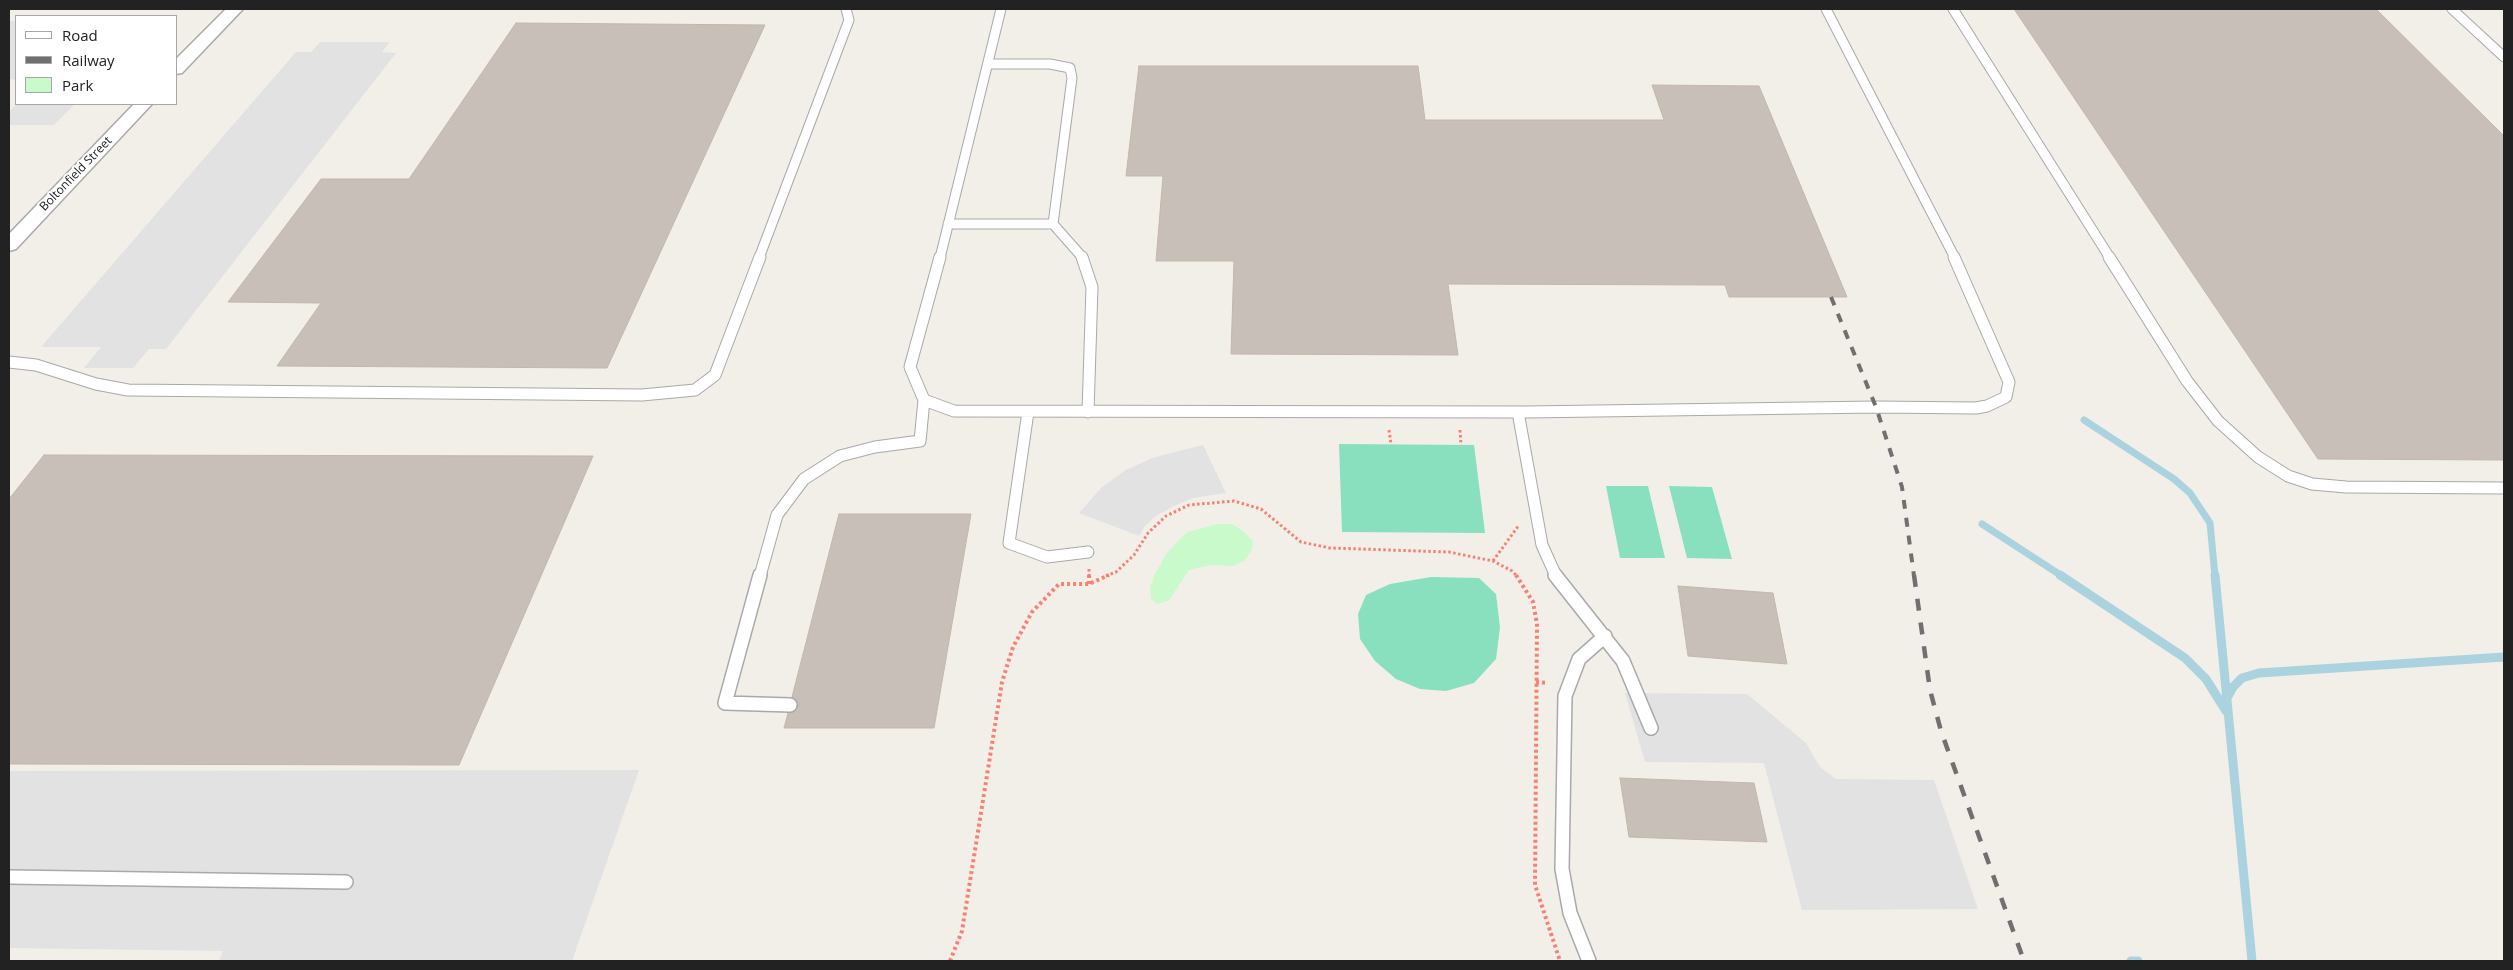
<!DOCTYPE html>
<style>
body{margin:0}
#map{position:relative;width:2513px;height:970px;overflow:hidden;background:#f2efe9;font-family:"Open Sans",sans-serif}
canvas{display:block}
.frame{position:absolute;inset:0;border:10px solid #222;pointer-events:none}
.legend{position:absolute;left:15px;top:15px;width:162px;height:90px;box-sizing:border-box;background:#fff;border:1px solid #a7a7a7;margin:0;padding:6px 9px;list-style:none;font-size:15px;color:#222}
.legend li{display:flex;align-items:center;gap:10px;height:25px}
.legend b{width:25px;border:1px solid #a7a7a7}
</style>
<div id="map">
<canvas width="2513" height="970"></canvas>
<div class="frame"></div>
<ul class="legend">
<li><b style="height:6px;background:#fff"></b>Road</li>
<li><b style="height:6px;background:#707070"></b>Railway</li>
<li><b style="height:14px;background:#c8facc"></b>Park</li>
</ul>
</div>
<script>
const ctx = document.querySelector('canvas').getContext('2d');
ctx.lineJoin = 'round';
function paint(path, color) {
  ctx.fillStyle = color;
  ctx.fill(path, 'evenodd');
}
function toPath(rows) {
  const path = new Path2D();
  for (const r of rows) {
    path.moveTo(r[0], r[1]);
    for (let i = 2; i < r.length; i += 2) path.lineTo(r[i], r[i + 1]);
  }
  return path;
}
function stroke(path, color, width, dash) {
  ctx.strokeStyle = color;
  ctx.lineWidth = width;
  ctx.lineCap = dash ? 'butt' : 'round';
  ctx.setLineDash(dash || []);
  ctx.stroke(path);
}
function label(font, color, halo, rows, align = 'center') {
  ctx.font = font + ' "Open Sans",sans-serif';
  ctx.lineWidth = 4;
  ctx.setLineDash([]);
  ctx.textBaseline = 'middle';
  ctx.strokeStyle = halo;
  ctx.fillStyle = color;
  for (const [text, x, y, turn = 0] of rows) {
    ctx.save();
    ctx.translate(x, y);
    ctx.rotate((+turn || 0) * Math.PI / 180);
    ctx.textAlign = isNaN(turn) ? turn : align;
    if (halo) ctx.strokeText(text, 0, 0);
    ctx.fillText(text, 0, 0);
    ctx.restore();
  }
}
const park = toPath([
 [1218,524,1232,524,1243,531,1253,541,1252,550,1245,560,1233,566,1211,565,1189,570,1169,600,1158,604,1151,599,1150,587,1155,574,1167,553,1180,539,1188,532]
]);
const pitch = toPath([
 [1339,444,1474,445,1485,533,1342,532],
 [1606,486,1648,486,1665,558,1620,558],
 [1669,486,1712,487,1732,559,1687,558],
 [1431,577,1479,578,1496,594,1500,627,1496,659,1474,683,1446,691,1420,689,1396,679,1375,661,1360,639,1358,614,1366,595,1390,584]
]);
const parking = toPath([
 [9,21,16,21,16,80,9,79],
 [320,42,390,42,382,52,396,53,166,349,149,349,133,368,84,368,101,347,41,347,296,52,311,52],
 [17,104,75,104,54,125,9,125,9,112],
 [1203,445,1226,493,1193,498,1174,506,1156,516,1145,526,1139,536,1079,513,1102,487,1126,470,1152,458],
 [1625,693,1747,694,1806,743,1820,767,1836,779,1934,780,1978,909,1802,910,1764,763,1645,762],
 [639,770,572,961,219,961,223,951,9,948,9,771]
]);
const streamFar1 = toPath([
 [2084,420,2174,479,2190,493,2210,523,2215,576],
 [1982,524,2062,576]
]);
const stream = toPath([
 [2060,575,2185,658,2206,679,2226,711],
 [2215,575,2252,961],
 [2227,698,2233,687,2242,678,2259,673,2504,657],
 [2131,961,2138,961]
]);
const building = toPath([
 [2014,9,2376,9,2504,136,2504,460,2318,459,2014,9],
 [516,23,765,25,607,368,277,366,321,303,228,302,321,179,409,179,516,23],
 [1139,66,1418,66,1425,120,1664,120,1652,85,1759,86,1847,297,1729,297,1725,285,1448,284,1458,355,1231,354,1234,261,1156,261,1163,176,1126,176,1139,66],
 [44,455,593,456,459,765,9,764,9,499,44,455],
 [839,514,971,514,934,728,784,728,788,713,794,712,798,706,797,701,792,697,839,514],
 [1678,586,1773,593,1787,664,1688,656,1678,586],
 [1620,778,1754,783,1767,842,1629,837,1620,778]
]);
const pathFar1 = toPath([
 [1389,430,1391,444],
 [1460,430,1461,445],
 [1493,561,1519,525],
 [1089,569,1089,576],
 [1106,576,1116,572,1134,555,1148,533,1166,516,1189,505,1234,501,1261,509,1301,542,1330,548,1449,552,1493,561,1512,571,1517,576]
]);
const path = toPath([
 [1089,575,1089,584],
 [1516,575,1533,602,1537,624,1535,885,1560,961],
 [1536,682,1548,683],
 [950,961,962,931,1002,682,1013,647,1032,612,1059,584,1089,584,1109,575]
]);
const laneFar2 = toPath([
 [1826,9,1955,258],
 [1953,9,2110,258],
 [2452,9,2504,57],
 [988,64,1050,64,1070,68,1072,78,1053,224,1083,258],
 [948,224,1053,224],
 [759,258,849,20,846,9],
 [940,258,1001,9]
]);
const laneFar1 = toPath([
 [940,257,910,367,924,400,954,411,1527,412,1876,407,1976,408,1987,406,2006,397,2009,382,1954,257],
 [1082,257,1092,287,1088,412],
 [2109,257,2187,381,2218,421,2258,457,2288,476,2312,484,2346,487,2504,488],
 [9,362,36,365,96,384,128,390,642,395,695,390,715,375,760,257],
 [1028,412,1009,543,1047,557,1088,552],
 [1518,412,1542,545,1556,576],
 [760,576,777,515,804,479,840,456,875,447,920,441,924,400]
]);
const lane = toPath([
 [760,575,725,703,790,705],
 [1555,575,1623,661,1651,728],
 [9,877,346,882],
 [1589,961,1570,913,1562,869,1565,696,1579,659,1605,636]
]);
const street = toPath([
 [226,9,243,9,182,73,176,74,176,59,226,9],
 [134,104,152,104,16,249,9,251,9,234,134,104]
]);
const railFar1 = toPath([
 [1831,297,1876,407,1902,487,1914,576]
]);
const rail = toPath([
 [1914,575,1930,690,1941,731,2024,961]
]);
const streetNames = [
 ["Boltonfield Street",76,174,-46]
];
paint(park, '#c8facc');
paint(pitch, '#88e0be');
paint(parking, '#e2e2e2');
stroke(streamFar1, '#aad3df', 7);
stroke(stream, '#aad3df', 9);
paint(building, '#c7bfb8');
stroke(building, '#c4b6ab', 1);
stroke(laneFar2, '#a9a9a9', 11);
stroke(laneFar1, '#a9a9a9', 13);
stroke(lane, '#a9a9a9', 16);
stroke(street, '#a9a9a9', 3);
stroke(pathFar1, '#fa8072', 3, [2.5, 2.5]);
stroke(path, '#fa8072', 4, [3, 3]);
stroke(laneFar2, '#fff', 9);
stroke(laneFar1, '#fff', 11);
stroke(lane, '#fff', 13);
paint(street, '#fff');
stroke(railFar1, '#707070', 4, [9, 9]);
stroke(rail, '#707070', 4.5, [12, 12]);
label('12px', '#222', '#fff', streetNames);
</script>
